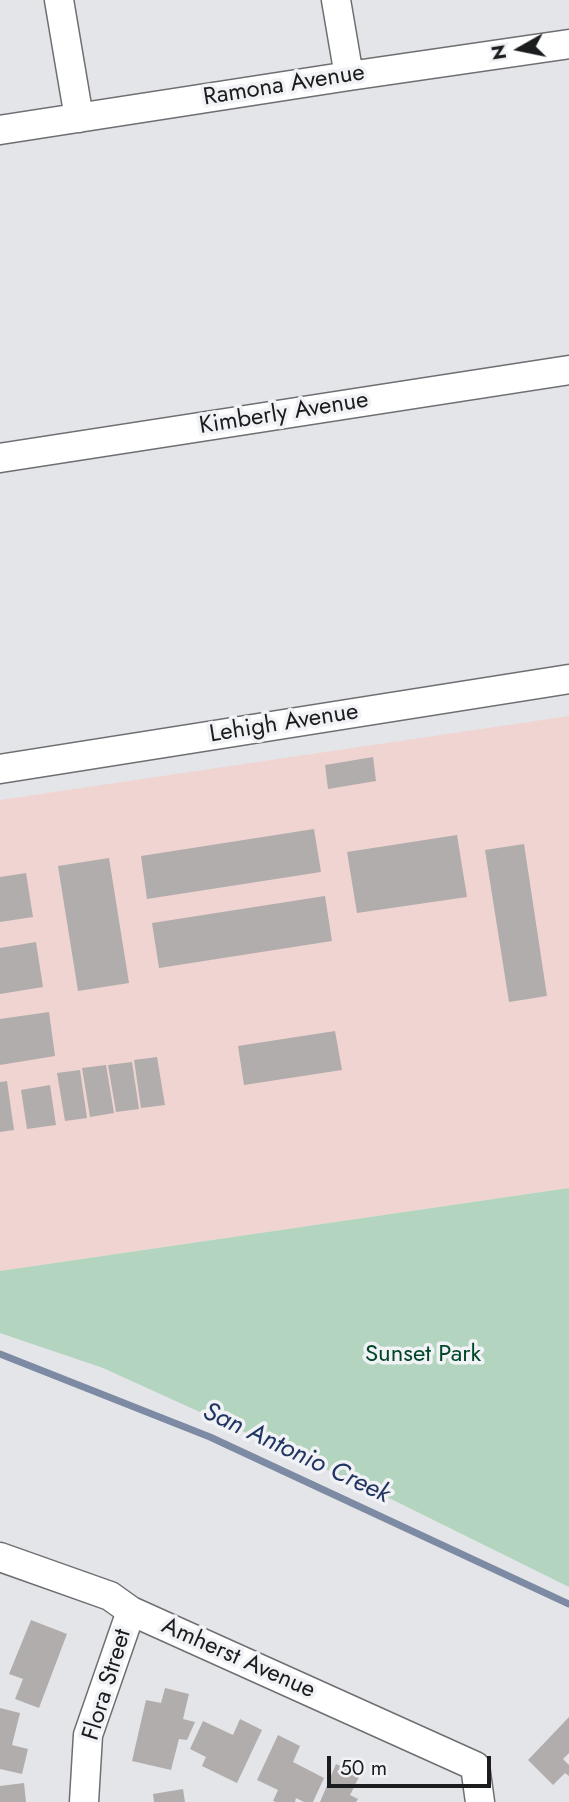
<!DOCTYPE html>
<style>
body{margin:0}
#map{position:relative;width:569px;height:1802px;overflow:hidden;background:#e4e5e8;font-family:Jost,sans-serif}
canvas{display:block}
.north{position:absolute;left:485px;top:14px;width:70px;height:70px;-webkit-text-stroke:5px #f1f2f6;paint-order:stroke;rotate:261deg;font-size:19px;font-weight:700;line-height:28px;text-align:center;color:#1b1c1d}
.north::after{content:'';display:block;margin:auto;width:24px;height:32px;background:#1b1c1d;clip-path:polygon(50% 0,100% 100%,50% 72%,0 100%)}
.scale{position:absolute;left:327px;top:1756px;width:164px;height:32px;box-sizing:border-box;border:4px solid #1b1c1d;border-top:0;padding-left:9px;font-size:21px;line-height:24px;white-space:nowrap;color:#1b1c1d;-webkit-text-stroke:5px #f1f2f6;paint-order:stroke}
</style>
<div id="map">
<canvas width="569" height="1802"></canvas>
<div class="north">N</div>
<div class="scale">50 m</div>
</div>
<script>
const ctx = document.querySelector('canvas').getContext('2d');
ctx.lineJoin = 'round';
function paint(path, color) {
  ctx.fillStyle = color;
  ctx.fill(path, 'evenodd');
}
function toPath(rows) {
  const path = new Path2D();
  for (const r of rows) {
    path.moveTo(r[0], r[1]);
    for (let i = 2; i < r.length; i += 2) path.lineTo(r[i], r[i + 1]);
  }
  return path;
}
function stroke(path, color, width, dash) {
  ctx.strokeStyle = color;
  ctx.lineWidth = width;
  ctx.lineCap = dash ? 'butt' : 'round';
  ctx.setLineDash(dash || []);
  ctx.stroke(path);
}
function label(font, color, halo, rows, align = 'center') {
  ctx.font = font + ' Jost,sans-serif';
  ctx.lineWidth = 7;
  ctx.setLineDash([]);
  ctx.textBaseline = 'middle';
  ctx.strokeStyle = halo;
  ctx.fillStyle = color;
  for (const [text, x, y, turn = 0] of rows) {
    ctx.save();
    ctx.translate(x, y);
    ctx.rotate((+turn || 0) * Math.PI / 180);
    ctx.textAlign = isNaN(turn) ? turn : align;
    if (halo) ctx.strokeText(text, 0, 0);
    ctx.fillText(text, 0, 0);
    ctx.restore();
  }
}
const education = toPath([
 [569,716,569,1188,0,1271,0,800]
]);
const green = toPath([
 [569,1188,569,1587,389,1498,103,1368,0,1333,0,1271]
]);
const stream = toPath([
 [0,1354,210,1437,569,1604]
]);
const building = toPath([
 [373,757,376,781,328,789,325,765],
 [314,829,321,872,147,899,141,856],
 [457,835,467,897,357,913,347,852],
 [524,844,547,996,509,1002,485,850],
 [109,858,129,983,78,991,58,866],
 [26,873,33,917,0,922,0,877],
 [325,896,332,941,159,968,152,923],
 [36,942,43,987,0,994,0,948],
 [49,1012,55,1056,0,1065,0,1019],
 [335,1031,342,1070,244,1085,238,1046],
 [157,1057,165,1105,141,1108,134,1060],
 [132,1062,139,1109,116,1112,108,1065],
 [106,1065,114,1113,90,1117,82,1068],
 [80,1070,87,1118,65,1121,57,1073],
 [7,1081,14,1130,0,1132,0,1082],
 [50,1085,56,1125,27,1129,21,1090],
 [31,1620,67,1634,39,1708,15,1699,23,1679,9,1674],
 [165,1688,189,1694,183,1719,195,1722,187,1740,179,1739,171,1770,132,1761,146,1700,161,1703],
 [0,1708,20,1713,12,1745,28,1749,22,1774,0,1769],
 [569,1717,569,1753,563,1759,569,1765,569,1776,565,1773,553,1785,528,1760],
 [240,1719,262,1730,237,1783,202,1766,206,1757,190,1749,203,1721,233,1735],
 [278,1735,300,1746,293,1762,324,1778,313,1802,304,1802,296,1798,295,1802,276,1802,273,1801,278,1790,257,1780],
 [336,1764,360,1775,350,1795,358,1799,356,1802,320,1802],
 [24,1783,26,1802,0,1802,0,1786],
 [183,1789,185,1802,154,1802,153,1794]
]);
const minor = toPath([
 [59,0,79,118],
 [336,0,349,76],
 [0,130,349,76,569,44],
 [0,458,569,370],
 [0,769,569,679],
 [0,1557,110,1596,131,1611,475,1766,480,1802],
 [84,1802,88,1735,131,1611]
]);
const streetNames = [
 ["Ramona Avenue",284,86,-9],
 ["Kimberly Avenue",284,414,-9],
 ["Lehigh Avenue",284,724,-9],
 ["Amherst Avenue",238,1659,24],
 ["Flora Street",108,1685,-73]
];
const parkNames = [
 ["Sunset Park",423,1355]
];
const waterNames = [
 ["San Antonio Creek",296,1454,25]
];
paint(education, '#efd4d2');
paint(green, '#b3d5bf');
stroke(stream, '#7d8aa3', 7);
paint(building, '#b1adac');
stroke(minor, '#6e6f72', 31);
stroke(minor, '#fff', 28);
label('24px', '#1b1c1d', '#f1f2f6', streetNames);
label('24px', '#004627', '#f1f2f6', parkNames);
label('italic 26px', '#203562', '#f1f2f6', waterNames);
</script>
